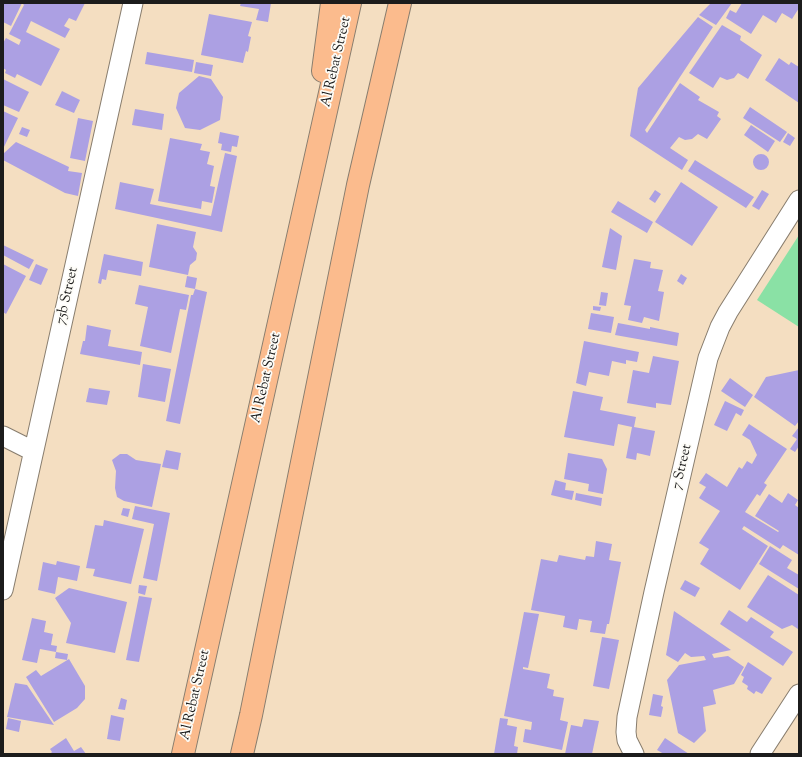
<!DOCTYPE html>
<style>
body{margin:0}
#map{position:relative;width:802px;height:757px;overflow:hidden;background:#f4dec1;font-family:"Sorts Mill Goudy",serif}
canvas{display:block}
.frame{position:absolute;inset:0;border:4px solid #1c1c1c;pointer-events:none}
</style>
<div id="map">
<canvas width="802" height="757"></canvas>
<div class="frame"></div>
</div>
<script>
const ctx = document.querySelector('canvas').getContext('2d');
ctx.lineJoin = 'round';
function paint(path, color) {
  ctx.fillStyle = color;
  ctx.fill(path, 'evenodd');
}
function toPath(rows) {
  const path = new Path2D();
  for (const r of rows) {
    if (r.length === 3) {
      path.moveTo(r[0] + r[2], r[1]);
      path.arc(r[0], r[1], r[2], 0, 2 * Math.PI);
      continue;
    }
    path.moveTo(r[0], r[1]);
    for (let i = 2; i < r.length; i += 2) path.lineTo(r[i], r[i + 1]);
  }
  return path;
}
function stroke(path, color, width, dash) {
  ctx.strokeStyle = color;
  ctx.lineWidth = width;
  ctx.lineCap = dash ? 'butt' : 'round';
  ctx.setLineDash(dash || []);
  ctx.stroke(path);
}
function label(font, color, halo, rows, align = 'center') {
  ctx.font = font + ' "Sorts Mill Goudy",serif';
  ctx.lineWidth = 3.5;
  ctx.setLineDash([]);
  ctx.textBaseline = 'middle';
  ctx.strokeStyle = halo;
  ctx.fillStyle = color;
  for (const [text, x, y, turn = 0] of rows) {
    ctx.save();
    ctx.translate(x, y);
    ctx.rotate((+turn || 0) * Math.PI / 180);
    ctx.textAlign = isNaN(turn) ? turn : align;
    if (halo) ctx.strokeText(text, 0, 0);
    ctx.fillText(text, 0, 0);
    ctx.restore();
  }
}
const green = toPath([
 [799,235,799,327,757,300]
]);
const building = toPath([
 [3,3,85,3,76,21,69,18,64,26,70,29,65,38,31,21,26,32,60,49,41,86,17,74,15,78,5,73,6,70,3,68,3,43,6,38,19,45,21,40,9,34,24,5,22,3,11,26,3,22],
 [241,3,271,3,268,22,256,20,259,9,240,6],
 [711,3,732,3,716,25,699,15],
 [742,3,799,3,799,8,792,19,782,13,776,23,763,15,751,34,726,18,730,10,736,13],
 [209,14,252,22,248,36,251,37,248,52,246,51,243,63,201,55],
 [698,17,713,27,645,130,647,133,680,83,700,97,698,100,719,112,717,116,721,119,707,139,698,134,692,139,685,140,679,137,670,148,688,160,682,170,630,136,638,88],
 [722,25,741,36,740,40,762,55,748,79,738,73,734,78,727,80,720,77,713,88,689,73],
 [147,52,194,60,192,72,145,64],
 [779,58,789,65,791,62,799,67,799,103,765,80],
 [196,62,213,65,211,76,194,73],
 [199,76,211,79,223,97,220,120,200,130,185,128,176,108,179,93],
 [3,79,29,92,19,112,3,105],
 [62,91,80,100,74,113,55,105],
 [750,107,787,132,780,142,743,118],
 [135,109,164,114,162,130,132,125],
 [3,111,18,118,3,149],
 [78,118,93,121,85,161,70,158],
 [751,125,775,141,768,152,744,135],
 [22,127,30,130,27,137,19,134],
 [220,132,239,136,237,147,232,146,231,152,221,150,222,144,218,143],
 [788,133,795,138,790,146,783,142],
 [170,138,202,144,200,150,210,152,207,164,214,166,210,186,215,187,212,203,202,201,201,209,158,201],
 [16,142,69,167,68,171,82,173,78,196,65,193,3,160,3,154],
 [225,153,237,156,222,232,115,209,120,182,154,189,150,204,211,216],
 [761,162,8],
 [695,160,754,197,746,208,688,171],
 [681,182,718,207,692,246,655,222],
 [655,190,661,194,655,203,649,199],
 [762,190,769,194,759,210,752,206],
 [618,201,653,222,647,233,611,212],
 [157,224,196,232,193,247,197,253,196,260,190,265,188,275,149,267],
 [610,228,622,236,616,270,602,267],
 [3,245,34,260,29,269,3,255],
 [104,254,143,262,141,276,108,270,106,280,102,279,101,284,98,283],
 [634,259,651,262,650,268,663,270,658,291,664,292,659,321,644,317,642,323,628,320,631,306,624,305],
 [3,264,26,276,6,314,3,312],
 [36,264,48,269,41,285,29,280],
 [681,274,687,278,683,285,677,281],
 [187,276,197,278,195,289,185,287],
 [139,285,189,295,186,310,180,309,171,353,140,346,148,307,135,304],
 [195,289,207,292,180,424,166,421,191,295,193,295],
 [601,292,608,293,606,306,599,305],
 [593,306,601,307,600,311,593,310],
 [591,313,614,317,611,333,588,329],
 [618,323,650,329,650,327,679,333,677,346,615,335],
 [87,325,111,330,108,346,142,352,140,365,80,354,83,341,85,341],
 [584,341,639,352,637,362,626,360,626,364,612,361,609,376,589,372,586,386,576,383],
 [653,356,679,361,671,405,656,403,656,408,627,403,633,370,649,373],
 [143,364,171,369,165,402,138,397],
 [799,370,799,421,795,426,754,397,766,377],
 [730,378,753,395,745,407,721,391],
 [89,388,110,391,107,405,86,402],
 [573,391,603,397,600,410,636,417,634,427,655,431,650,456,637,453,636,460,626,458,632,427,618,424,614,446,564,437],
 [725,401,744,410,741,416,736,413,727,431,714,425],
 [749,424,787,449,764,483,767,485,760,496,757,494,745,512,778,532,779,531,755,516,769,494,782,503,788,493,798,500,795,505,799,508,799,555,783,545,780,549,744,526,742,529,768,546,740,590,700,564,709,549,699,543,720,511,699,498,706,487,699,483,706,473,727,487,739,467,742,469,747,461,752,464,757,455,750,440,742,435],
 [799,427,799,446,795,452,790,449,797,439,792,436],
 [166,450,181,453,178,470,162,467],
 [568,453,602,459,607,469,603,494,588,491,589,484,564,479],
 [120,454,127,454,136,460,161,464,152,507,124,501,117,497,115,488,116,471,112,460],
 [555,480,566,483,565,490,574,491,572,500,551,495],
 [576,493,602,498,601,506,575,500],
 [135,506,170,513,157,581,143,578,154,524,132,519],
 [123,508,130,509,128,517,121,515],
 [104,520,144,529,131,584,93,576,95,569,86,568,95,525,103,526],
 [596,541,612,544,609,560,621,562,609,624,607,624,605,634,590,632,592,621,579,619,577,630,563,627,565,616,531,610,541,559,557,562,559,555,585,560,586,556,594,557],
 [770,546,792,560,787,568,799,575,799,589,759,564],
 [57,561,80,566,77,581,58,577,55,594,38,590,43,562,56,565],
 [768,575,799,595,798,629,792,625,782,629,747,607],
 [685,580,700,588,695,597,680,589],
 [139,585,147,586,145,595,138,593],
 [69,588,127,602,115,653,66,643,71,623,55,598],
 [139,596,152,598,139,662,126,660],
 [729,610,747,622,751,617,774,632,770,637,793,652,783,666,720,624],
 [674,611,731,650,712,654,714,658,728,656,744,667,734,684,713,690,716,704,703,707,706,731,694,743,678,733,667,680,679,665,706,660,704,656,691,657,685,653,678,662,666,655],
 [524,612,539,614,528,668,523,667,523,669,550,674,547,688,554,690,553,696,564,698,560,720,568,722,562,750,523,742,525,729,531,730,532,722,504,716],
 [32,618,46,621,44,632,53,634,51,645,57,646,56,652,40,649,37,663,22,660],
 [602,637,619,640,609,689,593,686],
 [56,652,68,654,67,660,55,658],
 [69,659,85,686,85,699,77,708,54,722,26,677,36,670,41,676],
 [748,662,772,678,762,694,756,691,754,694,747,689,748,686,742,682,744,677,741,675],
 [15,683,27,685,54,725,7,717],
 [653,694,663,696,661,706,663,707,661,717,649,715],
 [121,698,127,700,125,710,118,709],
 [111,715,124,718,120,741,107,739],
 [8,718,21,721,19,732,6,729],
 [500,718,508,719,507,725,517,727,514,746,518,747,517,754,494,754],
 [584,719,599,721,592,754,565,754,571,725,582,727],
 [66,738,74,751,81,747,86,754,50,754,52,752,50,749],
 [665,738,689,754,664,754,657,750]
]);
const minor = toPath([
 [3,436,33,451],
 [3,590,133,3],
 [634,754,627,740,626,732,627,717,654,592,708,358,720,327,728,312,799,200],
 [760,754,799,694]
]);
const motorway = toPath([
 [323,71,332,3],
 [183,754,350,3],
 [242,754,251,715,358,185,400,3]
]);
const streetNames = [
 ["Al Rebat Street",337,62,-77],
 ["75b Street",68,296,-77],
 ["Al Rebat Street",267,378,-77],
 ["7 Street",683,467,-77],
 ["Al Rebat Street",196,695,-77]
];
paint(green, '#8ae1a5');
paint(building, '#aca0e3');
stroke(minor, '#887d6e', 21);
stroke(motorway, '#887d6e', 24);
stroke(minor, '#fff', 19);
stroke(motorway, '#fbbb8d', 22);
label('14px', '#1c1c1c', '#fdfcf7', streetNames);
</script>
